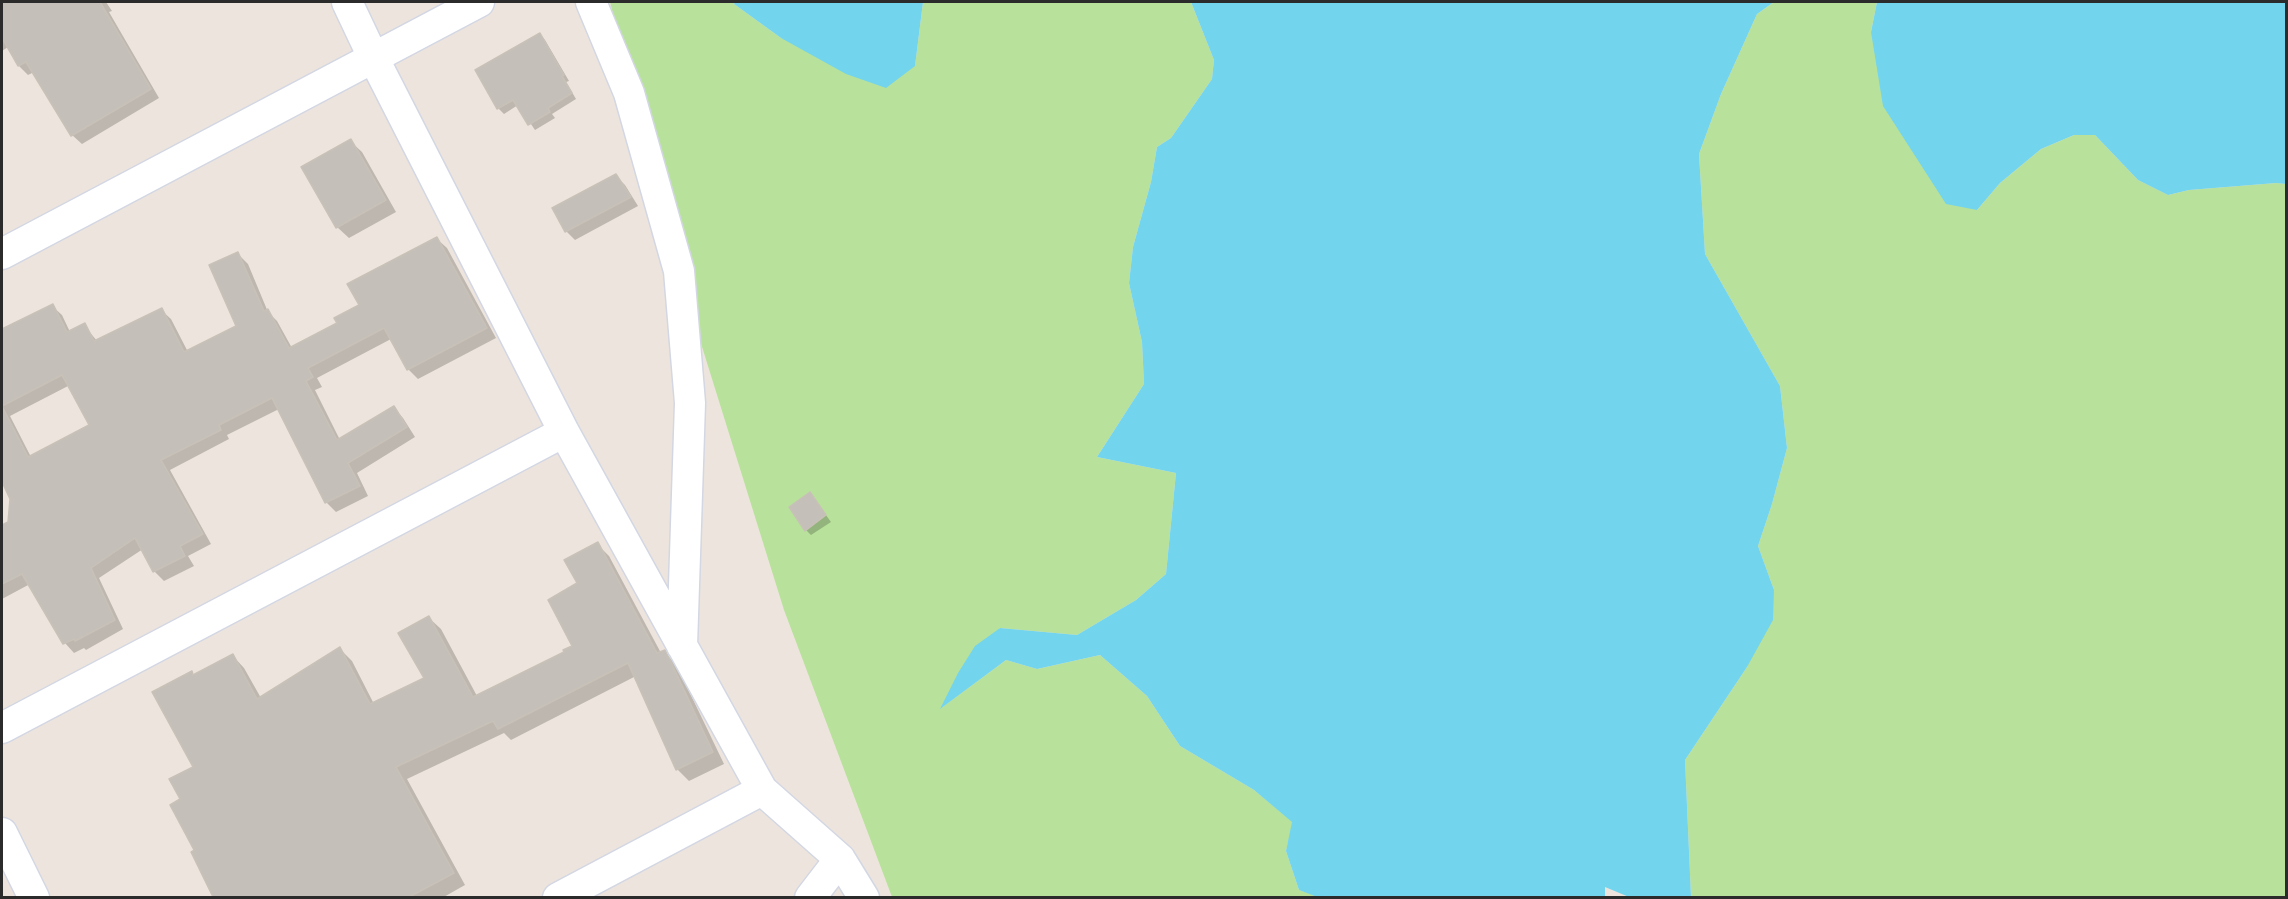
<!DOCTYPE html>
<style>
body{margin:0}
#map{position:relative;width:2288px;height:899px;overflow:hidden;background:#ede5dd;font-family:"Fira Sans",sans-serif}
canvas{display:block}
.frame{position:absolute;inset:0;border:3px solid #2b2b2b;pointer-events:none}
</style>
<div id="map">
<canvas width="2288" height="899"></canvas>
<div class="frame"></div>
</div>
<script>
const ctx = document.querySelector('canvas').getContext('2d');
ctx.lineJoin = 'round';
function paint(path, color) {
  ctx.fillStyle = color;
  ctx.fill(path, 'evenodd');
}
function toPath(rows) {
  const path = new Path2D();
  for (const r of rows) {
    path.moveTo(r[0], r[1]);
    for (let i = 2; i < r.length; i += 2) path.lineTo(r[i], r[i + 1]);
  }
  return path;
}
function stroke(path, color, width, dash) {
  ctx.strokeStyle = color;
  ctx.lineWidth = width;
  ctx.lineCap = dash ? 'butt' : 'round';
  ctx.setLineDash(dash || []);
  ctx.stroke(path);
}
const green = toPath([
 [610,2,735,2,734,4,781,38,915,66,923,2,1191,2,1214,60,1212,79,1171,138,1157,147,1151,182,1133,247,1129,283,1142,342,1144,384,1097,457,1176,473,1166,574,1136,600,1077,635,1000,628,941,708,1006,660,1037,669,1100,655,1147,696,1180,746,1254,790,1293,822,1286,851,1299,890,1320,897,892,897,784,610,670,244],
 [1774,2,1877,2,1871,32,1977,210,2000,183,2041,149,2074,135,2095,135,2138,180,2168,195,2189,190,2276,183,2286,184,2286,897,1691,897,1685,760,1747,667,1774,590,1758,546,1772,504,1787,448,1780,386,1705,254,1699,154,1721,94,1757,14]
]);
const water = toPath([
 [735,2,923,2,915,66,886,88,846,74,781,38,734,4],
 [1191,2,1774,2,1757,14,1721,94,1699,154,1705,254,1780,386,1787,448,1772,504,1758,546,1774,590,1773,620,1747,667,1685,760,1691,897,1629,897,1605,887,1605,898,1320,898,1299,890,1286,851,1292,822,1254,790,1180,746,1147,696,1100,655,1037,669,1006,660,940,709,958,673,975,646,1000,628,1077,635,1136,600,1166,574,1176,473,1097,457,1144,384,1142,342,1129,283,1133,247,1151,182,1157,147,1171,138,1212,79,1214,60],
 [1877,2,2286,2,2286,184,2276,183,2189,190,2168,195,2138,180,2095,135,2074,135,2041,149,2000,183,1977,210,1946,204,1883,106,1871,32]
]);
const shadow = toPath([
 [2,2,106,2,112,11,109,12,159,98,82,144,72,135,34,72,28,75,19,66,8,47,2,51],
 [540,34,545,40,569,81,566,82,576,99,552,114,555,118,535,130,518,105,504,114,498,108,477,71],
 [350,141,362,152,396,212,349,238,337,227],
 [616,176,625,185,638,206,575,240,566,231],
 [437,239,447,248,496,338,418,379,408,369,391,339,317,378,322,387,315,390,340,440,394,408,403,418,415,437,357,473,368,496,336,512,326,502,279,409,227,435,229,439,170,470,211,544,188,556,194,566,164,581,154,571,143,549,99,578,123,629,86,650,84,648,74,653,65,643,30,584,2,599,2,526,21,518,2,479,2,344,12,338,52,306,62,315,70,332,84,325,97,341,161,310,171,319,188,352,238,326,238,254,248,264,268,312,277,321,292,348,339,324],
 [70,385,91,426,31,457,10,416],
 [815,500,831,522,811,535,806,530],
 [597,544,609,556,661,653,664,652,676,664,724,764,689,781,677,769,636,676,511,740,504,733,407,779,465,885,442,898,214,898,193,853,197,851,182,800,195,767,191,673,194,676,233,656,244,668,261,698,340,649,352,661,374,704,426,679,429,618,441,629,477,696,566,653,574,646,579,584]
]);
const building = toPath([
 [2,2,100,2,151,89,71,136,26,62,18,66,2,38,2,2],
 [540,33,564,75,562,76,572,93,548,108,550,112,528,125,513,100,497,109,475,70,540,33],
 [351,139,386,200,336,228,301,167,351,139],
 [616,174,631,197,565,232,552,208,616,174],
 [437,237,487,328,407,370,384,328,308,368,313,377,306,381,337,440,394,406,407,427,348,463,360,486,325,503,272,398,219,425,221,430,161,460,203,534,180,546,185,556,153,572,135,538,91,568,115,620,75,641,74,639,63,644,22,574,2,584,2,525,8,522,10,499,2,482,2,406,28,457,89,425,62,375,2,406,2,329,53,304,67,332,85,323,94,341,162,308,184,352,236,326,209,265,238,252,264,311,268,309,289,348,337,323,334,318,359,305,347,284,437,237],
 [810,492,826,515,805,531,789,507,810,492],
 [598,542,657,653,665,650,671,662,713,752,676,770,628,663,498,729,493,721,396,767,454,873,409,897,213,897,191,852,194,850,170,805,180,799,169,779,193,767,152,692,192,671,193,675,233,654,257,699,340,647,370,704,424,678,398,633,429,616,473,697,564,652,563,650,572,646,548,600,577,583,564,560,598,542]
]);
const street = toPath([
 [347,2,373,57,564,432,762,790,840,859,864,898],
 [591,2,629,93,679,271,690,403,682,646],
 [2,254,479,2],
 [2,728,564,432],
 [2,833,34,898],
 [558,898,762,790],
 [810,898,840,859]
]);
paint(green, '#b8e29b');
paint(water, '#72d4ed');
paint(shadow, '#0003');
paint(building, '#c5bfba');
stroke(building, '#c8c1b7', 1.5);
stroke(street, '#d3d7e3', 33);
stroke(street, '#fff', 30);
</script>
